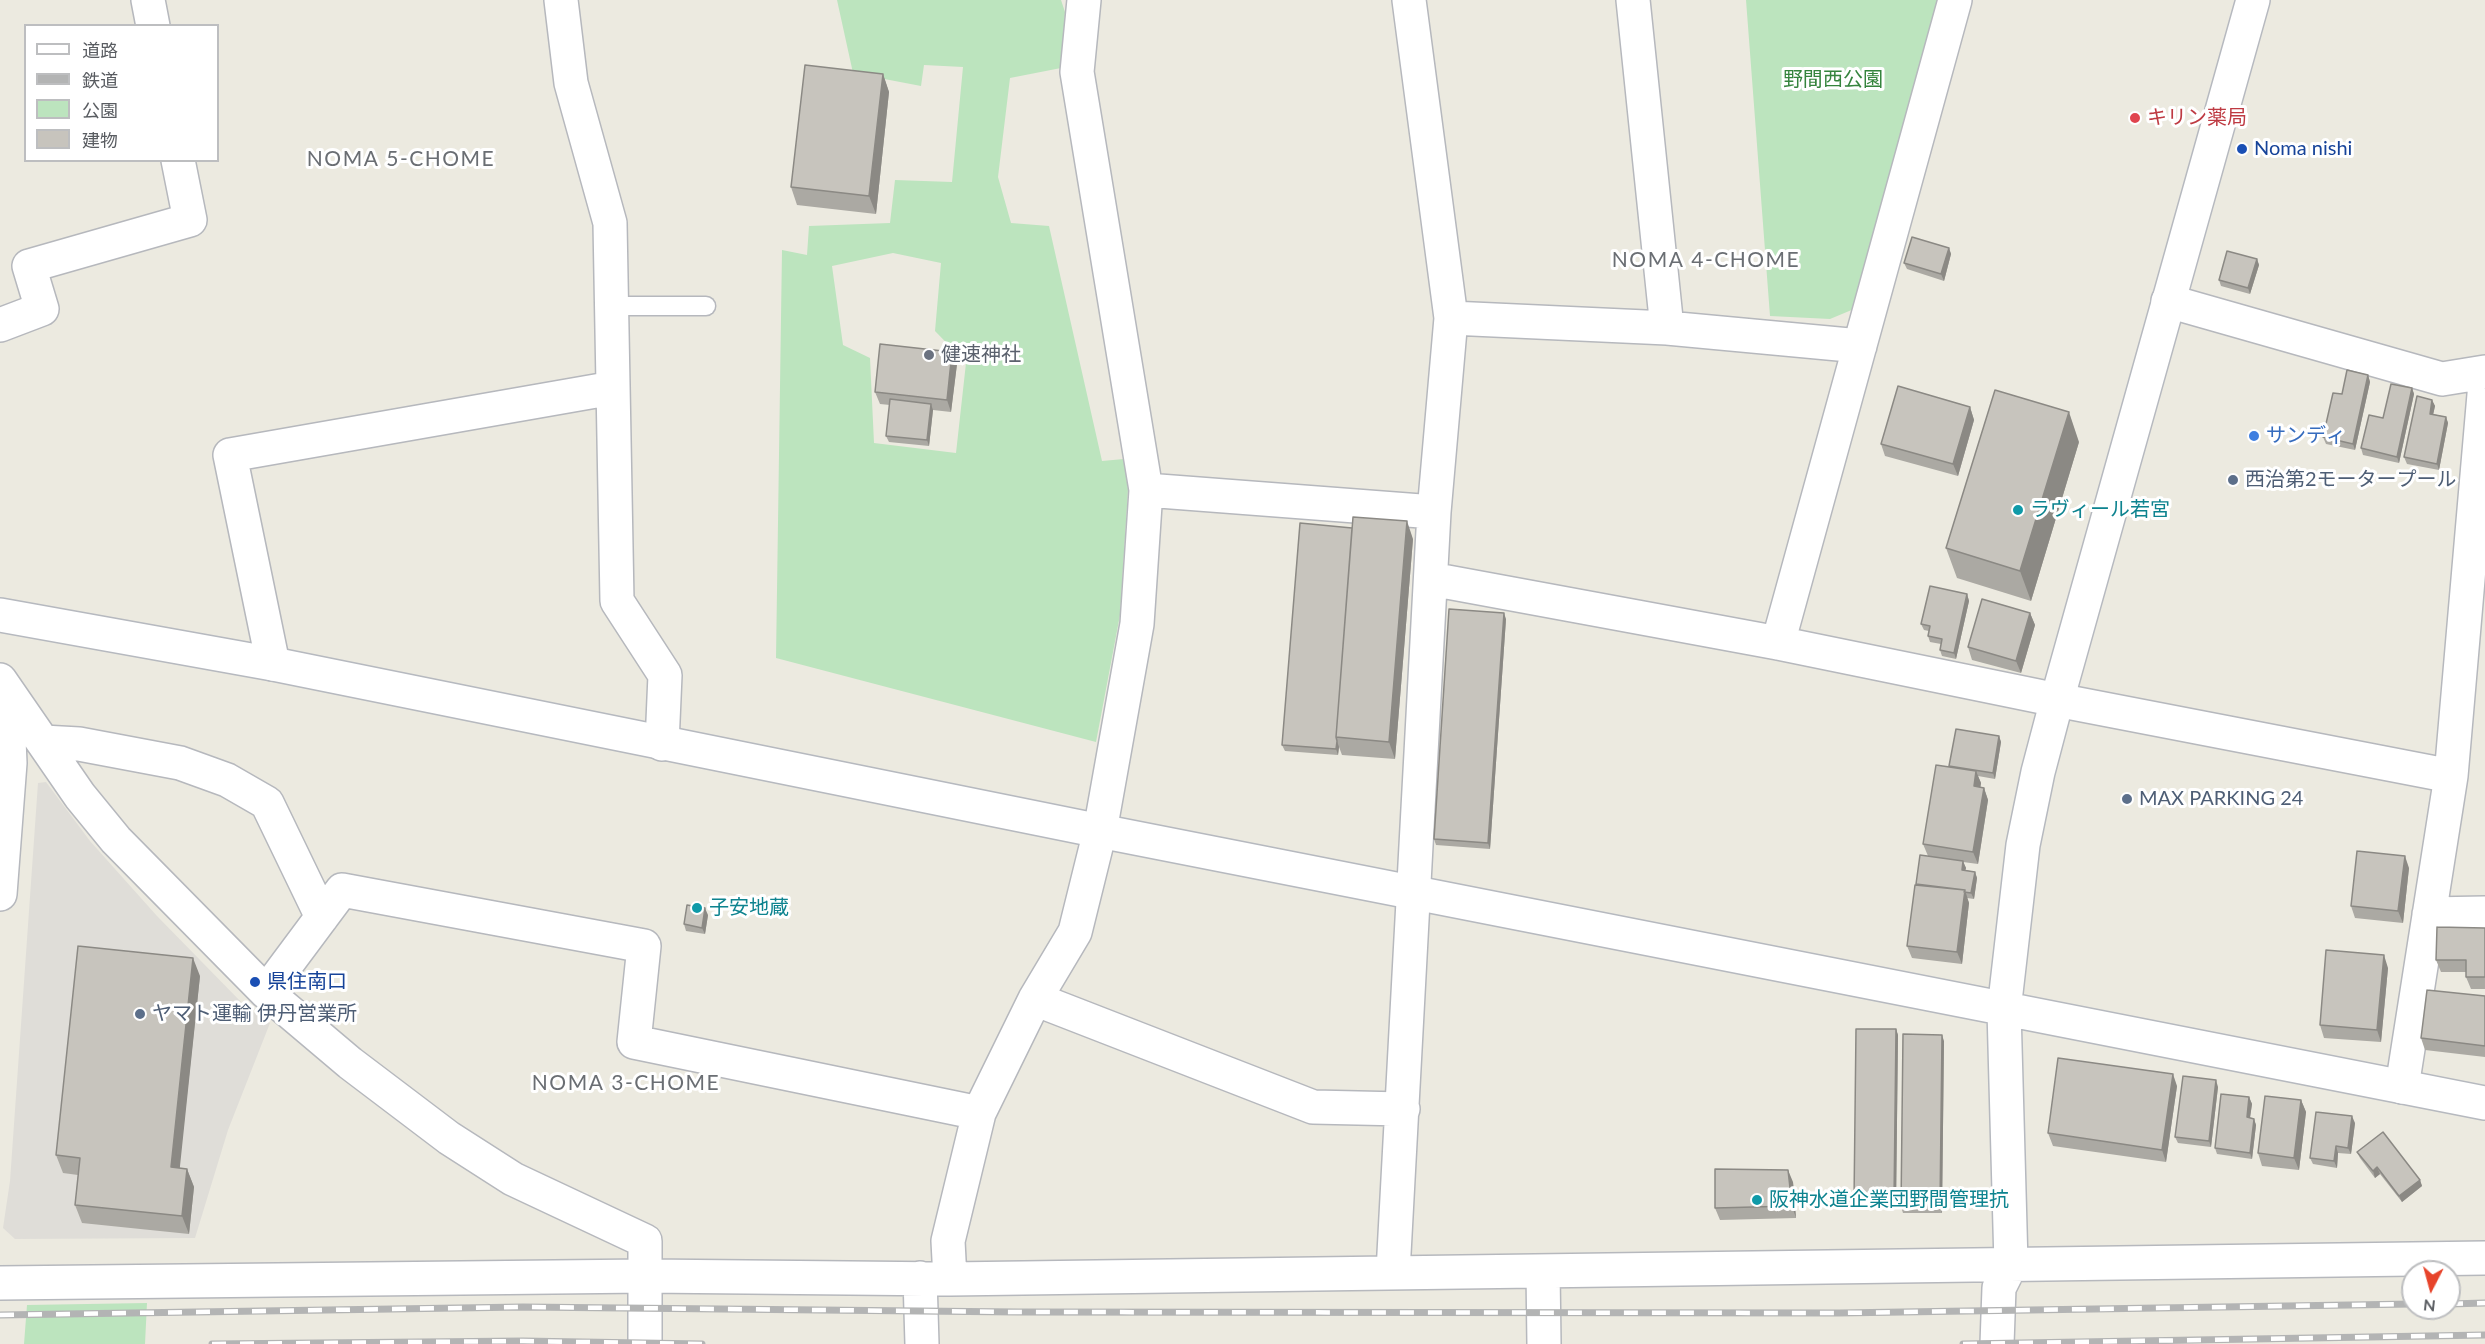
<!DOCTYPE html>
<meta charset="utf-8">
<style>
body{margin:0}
#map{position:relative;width:2485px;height:1344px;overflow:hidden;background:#eceae0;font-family:Lato,"Noto Sans JP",sans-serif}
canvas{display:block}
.legend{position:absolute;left:24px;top:24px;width:195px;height:138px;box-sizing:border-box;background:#fff;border:2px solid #bdbec0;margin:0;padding:8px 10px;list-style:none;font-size:18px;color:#595c61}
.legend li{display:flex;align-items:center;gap:12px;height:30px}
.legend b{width:30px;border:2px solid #bdbec0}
.north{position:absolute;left:2401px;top:1260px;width:60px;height:60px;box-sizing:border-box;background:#fff;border:2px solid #bdbec0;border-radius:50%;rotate:186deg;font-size:16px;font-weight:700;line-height:24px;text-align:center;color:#595c61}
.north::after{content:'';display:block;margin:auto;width:21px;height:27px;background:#e7442b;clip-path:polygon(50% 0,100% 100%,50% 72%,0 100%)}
</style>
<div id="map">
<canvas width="2485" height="1344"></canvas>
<ul class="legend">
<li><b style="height:8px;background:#fff"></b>道路</li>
<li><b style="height:8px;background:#b3b4b4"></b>鉄道</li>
<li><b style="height:16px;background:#bce4be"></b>公園</li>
<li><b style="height:16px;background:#c7c4bd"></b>建物</li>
</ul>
<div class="north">N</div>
</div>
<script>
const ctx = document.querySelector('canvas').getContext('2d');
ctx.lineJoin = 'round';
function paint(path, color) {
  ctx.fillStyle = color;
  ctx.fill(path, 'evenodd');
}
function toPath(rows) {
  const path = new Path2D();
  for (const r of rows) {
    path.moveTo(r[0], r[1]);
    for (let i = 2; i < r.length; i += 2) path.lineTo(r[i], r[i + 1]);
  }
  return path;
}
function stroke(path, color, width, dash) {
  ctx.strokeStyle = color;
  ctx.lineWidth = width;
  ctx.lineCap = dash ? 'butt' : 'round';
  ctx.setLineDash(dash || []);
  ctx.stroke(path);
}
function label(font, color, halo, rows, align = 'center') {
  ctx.font = font + ' Lato,"Noto Sans JP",sans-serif';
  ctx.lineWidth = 6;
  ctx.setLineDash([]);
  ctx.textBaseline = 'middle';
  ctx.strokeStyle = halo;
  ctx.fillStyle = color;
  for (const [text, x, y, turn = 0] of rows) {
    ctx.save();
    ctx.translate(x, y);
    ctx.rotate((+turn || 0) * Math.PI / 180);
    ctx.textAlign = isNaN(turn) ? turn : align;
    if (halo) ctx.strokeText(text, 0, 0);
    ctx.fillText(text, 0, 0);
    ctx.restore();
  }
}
const industrial = toPath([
 [46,782,90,841,157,916,245,1006,270,1023,228,1130,195,1238,15,1239,3,1228,10,1181,38,783]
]);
const green = toPath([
 [837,0,1061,0,1065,12,1061,68,1010,78,998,177,1011,223,1049,226,1102,461,1124,459,1128,490,1120,615,1096,742,776,658,782,250,807,255,809,226,890,223,895,180,952,182,963,67,924,65,921,86,853,73],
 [893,253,941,263,935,331,966,363,956,453,874,443,870,358,843,345,832,266],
 [1746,0,1938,0,1854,309,1830,319,1770,316],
 [147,1303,145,1344,24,1344,27,1305]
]);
const lane = toPath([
 [613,306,706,306]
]);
const street = toPath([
 [148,0,153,26],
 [561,0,571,83,610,223,617,601,665,675,662,744],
 [1633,0,1667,328],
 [2168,301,2442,379,2485,372],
 [1451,318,1667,328,1860,346],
 [0,325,42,309,29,266,190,220,178,160],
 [1146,490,1434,512],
 [1431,579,1778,643,2057,700,2451,776],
 [1778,643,1955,0],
 [273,664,230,455,613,388],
 [0,680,80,796,116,840,266,992,350,1063,449,1138,513,1179,645,1241,645,1344],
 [43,742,79,744,180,763,227,780,267,803,322,917],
 [0,894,10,763,7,693],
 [2429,914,2485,913],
 [266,992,342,890,644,946,634,1042,979,1113],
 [1035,999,1313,1107,1403,1109],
 [2402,1087,2451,776,2485,383],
 [1543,1271,1544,1344],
 [1393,1272,1434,512,1451,318,1409,0],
 [920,1278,922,1344],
 [950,1279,948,1241,979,1113,1035,999,1075,932,1100,831,1137,624,1146,490,1077,72,1084,0],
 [0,1283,646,1276,950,1279,2485,1258],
 [1997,1344,1999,1288,2011,1264]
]);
const secondary = toPath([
 [0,615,273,664,1100,831,2485,1103],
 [2011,1264,2004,1010,2023,845,2038,772,2057,700,2253,0]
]);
const rail = toPath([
 [2449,1304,2485,1303],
 [0,1315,523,1307,1018,1312,1839,1313,2413,1304],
 [212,1344,523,1341,702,1344],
 [1963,1344,2485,1335]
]);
const wall = toPath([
 [883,74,889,92,876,214,797,205,791,187],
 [1949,248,1951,254,1944,281,1907,269,1904,263],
 [2257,259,2259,265,2250,294,2221,286,2219,280],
 [952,352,957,364,951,412,933,410,929,446,889,442,886,436,890,405,880,404,875,392],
 [2368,375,2370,382,2355,450,2326,444,2323,437,2342,394],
 [2412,388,2414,394,2399,463,2363,455,2361,448,2383,418],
 [2432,400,2435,406,2433,414,2446,417,2448,423,2439,470,2407,464,2404,457],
 [1970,407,1974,420,1958,476,1885,456,1881,444],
 [2079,442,2031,601,1957,578,1946,548],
 [1413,539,1395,759,1342,755,1339,747,1338,755,1285,751,1282,745],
 [1967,594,1969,601,1956,659,1942,656,1940,650,1941,644,1930,642,1928,636,1929,631,1924,630,1921,624],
 [2030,613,2035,625,2021,673,1972,660,1968,647],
 [1506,619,1490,849,1436,845,1434,839],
 [1999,736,2001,742,1995,779,1978,776,1981,783,1980,787,1984,788,1988,800,1978,864,1963,862,1966,868,1965,870,1975,872,1977,878,1974,899,1967,898,1969,903,1962,964,1912,958,1907,946,1916,885,1928,856,1923,844,1950,767],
 [2409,868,2403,923,2355,918,2351,906],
 [708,915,705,934,686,931,684,924],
 [2485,928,2485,989,2471,989,2466,977,2466,972,2441,972,2436,960],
 [2388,968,2381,1042,2324,1038,2320,1025],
 [200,976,179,1168,187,1169,194,1187,189,1234,82,1223,75,1205,78,1175,63,1173,56,1155],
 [2485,996,2485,1057,2425,1050,2421,1038],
 [1896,1029,1898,1035,1896,1207,1856,1207,1854,1201],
 [1944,1041,1942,1213,1903,1213,1901,1207],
 [2177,1086,2166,1162,2053,1146,2048,1133],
 [2218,1087,2211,1147,2178,1143,2175,1137],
 [2249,1097,2252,1104,2250,1118,2254,1119,2256,1125,2252,1159,2217,1154,2215,1148],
 [2301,1100,2306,1112,2299,1170,2262,1166,2258,1153],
 [2355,1123,2351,1154,2338,1153,2337,1168,2313,1164,2310,1158],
 [2357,1152,2420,1180,2422,1186,2402,1202,2380,1174,2375,1178,2360,1158],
 [1793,1182,1796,1218,1720,1220,1715,1208]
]);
const shadedWall = toPath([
 [883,74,889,92,876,214,869,196],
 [1949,248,1951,254,1944,281,1941,274],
 [2257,259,2259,265,2250,294,2248,288],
 [952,352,957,364,951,412,947,400],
 [2368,375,2370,382,2355,450,2353,444],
 [2412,388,2414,394,2399,463,2397,457],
 [2432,400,2435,406,2432,420,2430,414],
 [931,404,933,410,929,446,927,440],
 [1970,407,1974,420,1958,476,1953,464],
 [2069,412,2079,442,2031,601,2020,571],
 [2446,417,2448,423,2439,470,2437,464],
 [1407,521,1413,539,1395,759,1389,742],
 [1967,594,1969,601,1956,659,1954,653],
 [1504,613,1506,619,1490,849,1488,843],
 [2030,613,2035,625,2021,673,2016,661],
 [1999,736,2001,742,1995,779,1993,773],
 [1337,741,1339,747,1338,755,1336,749],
 [1976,771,1981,783,1979,798,1974,786],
 [1984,788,1988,800,1978,864,1973,852],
 [2405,856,2409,868,2403,923,2398,911],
 [1963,861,1966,868,1964,876,1962,870],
 [1975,872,1977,878,1974,899,1971,893],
 [1965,890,1969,903,1962,964,1957,952],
 [705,908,708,915,705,934,702,928],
 [2384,955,2388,968,2381,1042,2377,1030],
 [193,958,200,976,178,1185,171,1167],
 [1896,1029,1898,1035,1896,1207,1894,1201],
 [1942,1035,1944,1041,1942,1213,1940,1207],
 [2173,1074,2177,1086,2166,1162,2162,1150],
 [2216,1080,2218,1087,2211,1147,2209,1141],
 [2249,1097,2252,1104,2249,1124,2247,1117],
 [2301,1100,2306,1112,2299,1170,2294,1158],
 [2352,1116,2355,1123,2351,1154,2348,1148],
 [2254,1119,2256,1125,2252,1159,2250,1153],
 [2336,1146,2338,1153,2337,1168,2334,1161],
 [2377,1167,2380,1174,2375,1178,2373,1171],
 [187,1169,194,1187,189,1234,182,1216],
 [1788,1170,1793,1182,1796,1218,1792,1206],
 [2420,1180,2422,1186,2402,1202,2399,1196]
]);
const building = toPath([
 [805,65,883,74,869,196,791,187,805,65],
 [1912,237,1949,248,1941,274,1904,263,1912,237],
 [2227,251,2257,259,2248,288,2219,280,2227,251],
 [880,344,952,352,947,400,875,392,880,344],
 [2347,370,2368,375,2353,444,2323,437,2333,393,2342,394,2347,370],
 [2391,384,2412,388,2397,457,2361,448,2369,415,2383,418,2391,384],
 [1898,386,1970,407,1953,464,1881,444,1898,386],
 [1995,390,2069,412,2020,571,1946,548,1995,390],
 [2417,396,2432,400,2430,414,2446,417,2437,464,2404,457,2417,396],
 [890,399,931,404,927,440,886,436,890,399],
 [1353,517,1407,521,1389,742,1336,737,1353,517],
 [1300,523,1352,528,1336,737,1337,741,1336,749,1282,745,1300,523],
 [1930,586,1967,594,1954,653,1940,650,1942,639,1928,636,1930,626,1921,624,1930,586],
 [1982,599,2030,613,2016,661,1968,647,1982,599],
 [1449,609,1504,613,1488,843,1434,839,1449,609],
 [1956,729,1999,736,1993,773,1949,766,1956,729],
 [1936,765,1976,771,1974,786,1984,788,1973,852,1923,844,1936,765],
 [2357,851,2405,856,2398,911,2351,906,2357,851],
 [1920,855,1963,861,1962,870,1975,872,1971,893,1964,892,1965,890,1916,884,1920,855],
 [1915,885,1965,890,1957,952,1907,946,1915,885],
 [687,905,705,908,702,928,684,924,687,905],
 [2437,927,2485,928,2485,977,2466,977,2466,960,2436,960,2437,927],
 [78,946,193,958,171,1167,187,1169,182,1216,75,1205,80,1158,56,1155,78,946],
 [2326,950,2384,955,2377,1030,2320,1025,2326,950],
 [2427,990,2485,996,2485,1046,2421,1038,2427,990],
 [1856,1029,1896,1029,1894,1201,1854,1201,1856,1029],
 [1903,1034,1942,1035,1940,1207,1901,1207,1903,1034],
 [2058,1058,2173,1074,2162,1150,2048,1133,2058,1058],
 [2183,1076,2216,1080,2209,1141,2175,1137,2183,1076],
 [2221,1094,2249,1097,2247,1117,2254,1119,2250,1153,2215,1148,2221,1094],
 [2265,1096,2301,1100,2294,1158,2258,1153,2265,1096],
 [2316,1112,2352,1116,2348,1148,2336,1146,2334,1161,2310,1158,2316,1112],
 [2383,1132,2420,1180,2399,1196,2377,1167,2373,1171,2357,1152,2383,1132],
 [1715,1169,1788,1170,1792,1206,1715,1208,1715,1169]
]);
const markers = [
 [2135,118,6,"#e0444e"],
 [2242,149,6,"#1a4fb4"],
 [929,355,6,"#6b7280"],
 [2254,436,6,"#3f7fe0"],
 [2233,480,6,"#5c6f8a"],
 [2018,510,6,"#0f9aa8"],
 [2127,799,6,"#5c6f8a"],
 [697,908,6,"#0f9aa8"],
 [255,982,6,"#1a4fb4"],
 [140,1014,6,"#5c6f8a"],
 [1757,1200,6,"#0f9aa8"]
];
const parkNames = [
 ["野間西公園",1833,80]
];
const healthNames = [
 ["キリン薬局",2147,118]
];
const transitNames = [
 ["Noma nishi",2254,149],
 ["県住南口",267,982]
];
const worshipNames = [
 ["健速神社",941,355]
];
const shopNames = [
 ["サンディ",2266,436]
];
const serviceNames = [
 ["西治第2モータープール",2245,480],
 ["MAX PARKING 24",2139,799],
 ["ヤマト運輸 伊丹営業所",152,1014]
];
const cultureNames = [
 ["ラヴィール若宮",2030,510],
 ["子安地蔵",709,908],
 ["阪神水道企業団野間管理抗",1769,1200]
];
const neighbourhoodNames = [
 ["NOMA 5-CHOME",401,159],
 ["NOMA 4-CHOME",1706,260],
 ["NOMA 3-CHOME",626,1083]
];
paint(industrial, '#dfddd8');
paint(green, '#bce4be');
stroke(lane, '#b6b8bd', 21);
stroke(street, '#b6b8bd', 36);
stroke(secondary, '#b6b9bf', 36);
stroke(lane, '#fff', 18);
stroke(street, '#fff', 33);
stroke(secondary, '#fff', 33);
stroke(rail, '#b3b4b4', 7);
stroke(rail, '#fff', 4.5, [14]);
paint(wall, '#aba9a3');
paint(shadedWall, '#8b8984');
paint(building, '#c7c4bd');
stroke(building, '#8b8984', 1.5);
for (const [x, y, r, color] of markers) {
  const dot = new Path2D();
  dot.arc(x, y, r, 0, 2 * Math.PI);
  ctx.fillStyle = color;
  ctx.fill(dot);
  stroke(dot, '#fff', 2);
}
label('20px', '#35843d', '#fff', parkNames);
label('20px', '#be3a42', '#fff', healthNames, 'left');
label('20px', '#164399', '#fff', transitNames, 'left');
label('20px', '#5b616d', '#fff', worshipNames, 'left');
label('20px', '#366cbe', '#fff', shopNames, 'left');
label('20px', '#4e5e75', '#fff', serviceNames, 'left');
label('20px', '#0d838f', '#fff', cultureNames, 'left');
ctx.letterSpacing = '1.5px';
label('21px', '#6a6e73', '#fff', neighbourhoodNames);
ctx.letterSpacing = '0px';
</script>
